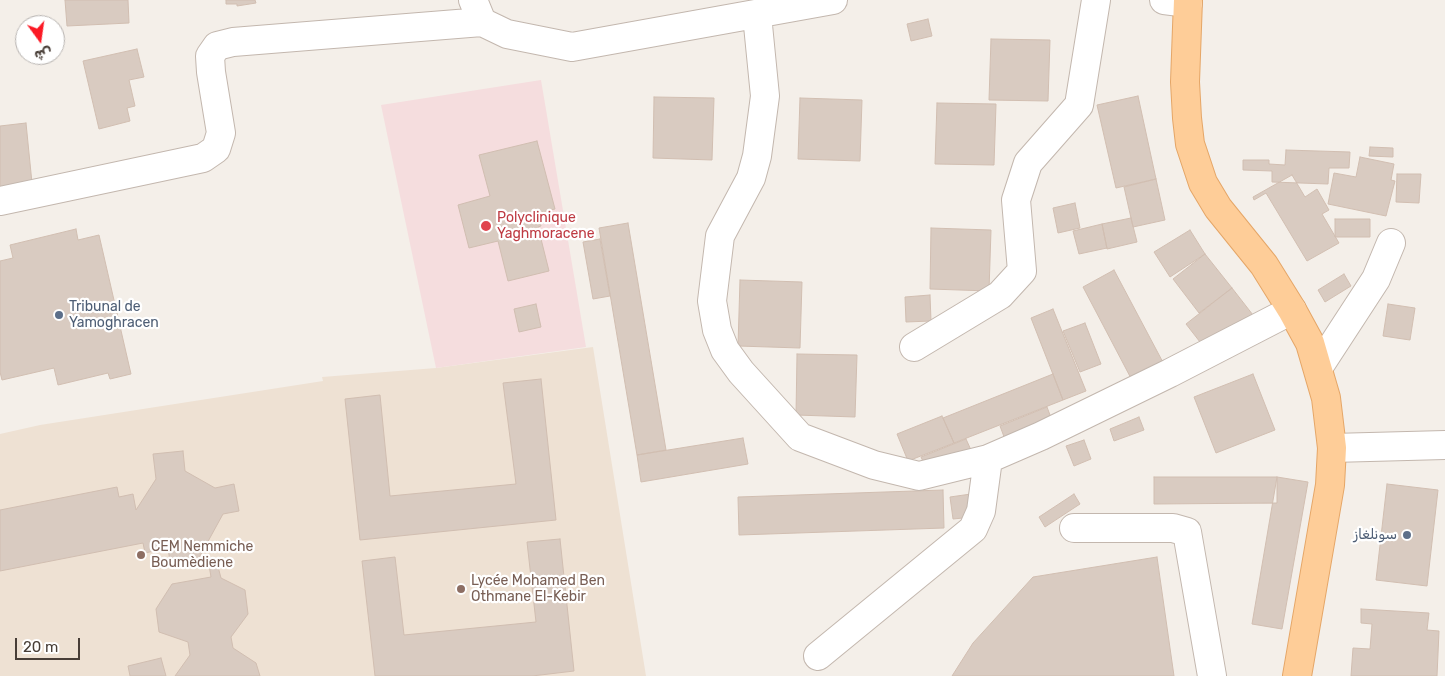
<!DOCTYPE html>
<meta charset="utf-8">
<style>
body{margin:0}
#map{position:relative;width:1445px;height:676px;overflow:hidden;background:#f4efe9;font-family:Rubik,"Noto Naskh Arabic",sans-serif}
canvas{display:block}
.north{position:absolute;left:15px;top:15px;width:50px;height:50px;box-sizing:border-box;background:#fff;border:1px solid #b6b2af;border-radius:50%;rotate:166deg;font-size:14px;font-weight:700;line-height:20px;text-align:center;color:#483e37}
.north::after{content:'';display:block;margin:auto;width:18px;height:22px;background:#fb1a25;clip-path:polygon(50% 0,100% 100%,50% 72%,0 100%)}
.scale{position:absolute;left:15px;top:638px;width:65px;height:22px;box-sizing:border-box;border:2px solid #483e37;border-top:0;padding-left:6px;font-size:15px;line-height:18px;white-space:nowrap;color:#483e37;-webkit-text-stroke:4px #fff;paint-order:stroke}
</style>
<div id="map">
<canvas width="1445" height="676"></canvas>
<div class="north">ش</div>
<div class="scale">20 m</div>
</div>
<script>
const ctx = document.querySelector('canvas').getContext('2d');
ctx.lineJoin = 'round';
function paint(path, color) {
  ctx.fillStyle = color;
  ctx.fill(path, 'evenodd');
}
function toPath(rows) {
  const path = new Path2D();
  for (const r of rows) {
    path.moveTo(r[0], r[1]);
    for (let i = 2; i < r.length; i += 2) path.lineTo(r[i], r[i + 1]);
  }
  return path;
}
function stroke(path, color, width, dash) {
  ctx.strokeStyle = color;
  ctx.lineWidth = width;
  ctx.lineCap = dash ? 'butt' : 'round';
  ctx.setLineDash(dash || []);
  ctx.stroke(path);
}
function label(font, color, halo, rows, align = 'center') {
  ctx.font = font + ' Rubik,"Noto Naskh Arabic",sans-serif';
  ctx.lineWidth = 4.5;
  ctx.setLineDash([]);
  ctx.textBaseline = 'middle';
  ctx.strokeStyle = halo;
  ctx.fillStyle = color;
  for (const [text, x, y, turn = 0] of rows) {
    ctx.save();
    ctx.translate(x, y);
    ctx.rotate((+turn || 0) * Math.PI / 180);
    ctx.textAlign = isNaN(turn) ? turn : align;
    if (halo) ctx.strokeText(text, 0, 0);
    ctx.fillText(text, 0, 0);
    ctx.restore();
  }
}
const education = toPath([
 [593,347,646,676,0,676,0,434,40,425,323,381,322,377,436,368]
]);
const medical = toPath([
 [541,80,586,347,436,368,381,105]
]);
const building = toPath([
 [65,0,128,0,129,23,67,26,65,0],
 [226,0,255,0,256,3,237,6,237,4,226,4,226,0],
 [928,19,932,36,911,41,907,24,928,19],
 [991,39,1050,40,1048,101,989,100,991,39],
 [137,49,144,77,129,80,135,106,127,108,130,121,99,129,83,61,137,49],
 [1138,96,1156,179,1116,188,1097,105,1138,96],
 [654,97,714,98,712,160,653,158,654,97],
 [800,98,862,100,860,161,798,159,800,98],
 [937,103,996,104,994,165,935,164,937,103],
 [26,123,34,203,0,207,0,126,26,123],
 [537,141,555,209,538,213,541,226,538,227,549,271,508,281,498,241,469,248,458,205,490,196,479,155,537,141],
 [1370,147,1393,148,1393,157,1369,156,1370,147],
 [1286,150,1350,152,1349,168,1329,168,1328,184,1272,182,1272,171,1243,170,1243,160,1269,160,1269,164,1285,165,1286,150],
 [1360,157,1394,164,1391,180,1395,181,1386,216,1328,204,1334,173,1356,177,1360,157],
 [1397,174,1421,174,1419,203,1396,202,1397,174],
 [1292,175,1305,197,1317,189,1329,210,1322,214,1339,243,1307,261,1266,193,1254,200,1253,197,1292,175],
 [1156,179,1165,220,1133,227,1124,187,1156,179],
 [1075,203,1080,228,1058,233,1053,208,1075,203],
 [1131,218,1137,242,1107,249,1102,224,1131,218],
 [1335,219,1370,219,1370,237,1335,237,1335,219],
 [628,223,666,450,637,455,599,228,628,223],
 [1102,224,1107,248,1079,254,1073,231,1102,224],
 [931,228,991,230,989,291,930,289,931,228],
 [76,229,78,240,99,235,131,374,110,379,108,373,58,385,54,368,2,380,0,372,0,261,13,258,10,245,76,229],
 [1190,230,1205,254,1170,277,1154,252,1190,230],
 [600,239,610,296,593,299,583,242,600,239],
 [1205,254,1232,288,1199,313,1173,279,1205,254],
 [1114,270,1166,368,1134,384,1083,287,1114,270],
 [1344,274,1351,286,1325,302,1318,290,1344,274],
 [740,280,802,282,800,348,738,346,740,280],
 [1232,288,1253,315,1207,351,1186,324,1232,288],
 [930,295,931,321,906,322,905,297,930,295],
 [536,304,541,327,519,332,514,309,536,304],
 [1388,304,1415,308,1410,340,1383,336,1388,304],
 [1053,309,1086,391,1063,400,1031,318,1053,309],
 [1085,323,1101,364,1080,372,1063,331,1085,323],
 [797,354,857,355,855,417,796,415,797,354],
 [1053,374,1063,400,954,443,943,418,1053,374],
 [1253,374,1275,430,1216,453,1194,397,1253,374],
 [541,379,556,520,360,540,345,399,380,395,390,496,516,484,503,383,541,379],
 [1047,407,1053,423,1006,442,1000,426,1047,407],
 [942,416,954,443,908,461,897,434,942,416],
 [1139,417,1144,430,1114,441,1110,429,1139,417],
 [743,438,748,464,641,482,637,455,743,438],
 [966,439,971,450,926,468,921,457,966,439],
 [1084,440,1091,459,1074,466,1066,446,1084,440],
 [183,451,185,471,215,488,234,484,239,511,223,514,200,556,201,562,171,568,168,548,145,553,143,543,0,571,0,510,117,487,119,497,133,494,136,510,156,479,153,454,183,451],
 [1154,477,1277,477,1277,503,1154,504,1154,477],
 [1277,477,1308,482,1282,629,1252,624,1277,477],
 [1387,484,1438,490,1427,586,1376,580,1387,484],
 [943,490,944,528,739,535,738,497,943,490],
 [971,494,973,517,953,519,950,497,971,494],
 [1074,494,1080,504,1045,527,1039,517,1074,494],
 [560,539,574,671,532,676,375,676,362,561,395,557,404,635,536,622,527,542,560,539],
 [1157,557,1174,676,952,676,973,643,1033,577,1157,557],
 [217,563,221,578,245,590,248,614,231,637,233,648,256,663,260,676,175,676,190,655,188,642,159,632,156,609,172,584,211,577,209,565,217,563],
 [1361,609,1429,613,1427,630,1439,631,1437,676,1351,676,1353,648,1370,649,1372,624,1361,623,1361,609],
 [161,658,166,676,130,676,128,666,161,658]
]);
const minor = toPath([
 [473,0,482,22,507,34,572,47,833,0],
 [1164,0,1188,3],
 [757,15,765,96,757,156,751,178,720,236,712,301,717,330,725,350,741,372,800,437,874,465,919,476,988,459,1041,436,1170,373,1292,310],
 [0,201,203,158,216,149,221,133,211,72,210,56,217,46,233,42,482,22],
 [914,347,1000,295,1022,271,1016,200,1028,163,1079,105,1096,0],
 [1318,368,1376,279,1391,243],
 [1332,448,1445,445],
 [1074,528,1173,528,1187,532,1212,676],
 [818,656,973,529,981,511,988,459]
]);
const major = toPath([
 [1188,0,1185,82,1187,118,1190,144,1203,183,1218,208,1264,265,1292,310,1310,343,1326,398,1332,448,1330,485,1297,676]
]);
const markers = [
 [486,226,6,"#e0444e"],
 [59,315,5,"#5c6f8a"],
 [1407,535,5,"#5c6f8a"],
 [141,555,5,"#8d6e63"],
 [461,589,5,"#8d6e63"]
];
const healthNames = [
 ["Polyclinique",497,218],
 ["Yaghmoracene",497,234]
];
const serviceNames = [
 ["Tribunal de",69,307],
 ["Yamoghracen",69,323],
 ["سونلغاز",1397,535,"right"]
];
const educationNames = [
 ["CEM Nemmiche",151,547],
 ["Boumèdiene",151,563],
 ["Lycée Mohamed Ben",471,581],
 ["Othmane El-Kebir",471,597]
];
paint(education, '#eee1d3');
paint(medical, '#f5ddde');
paint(building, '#d9cbc1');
stroke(building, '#d1beb1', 1);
stroke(minor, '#c3b7ae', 30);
stroke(major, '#e5a667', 30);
stroke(minor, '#fff', 28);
stroke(major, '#fecd98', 28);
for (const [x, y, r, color] of markers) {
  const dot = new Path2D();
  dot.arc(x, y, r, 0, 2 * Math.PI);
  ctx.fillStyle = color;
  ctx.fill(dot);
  stroke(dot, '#fff', 2);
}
label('14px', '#be3a42', '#fff', healthNames, 'left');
label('14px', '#4e5e75', '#fff', serviceNames, 'left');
label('14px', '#785e54', '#fff', educationNames, 'left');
</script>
